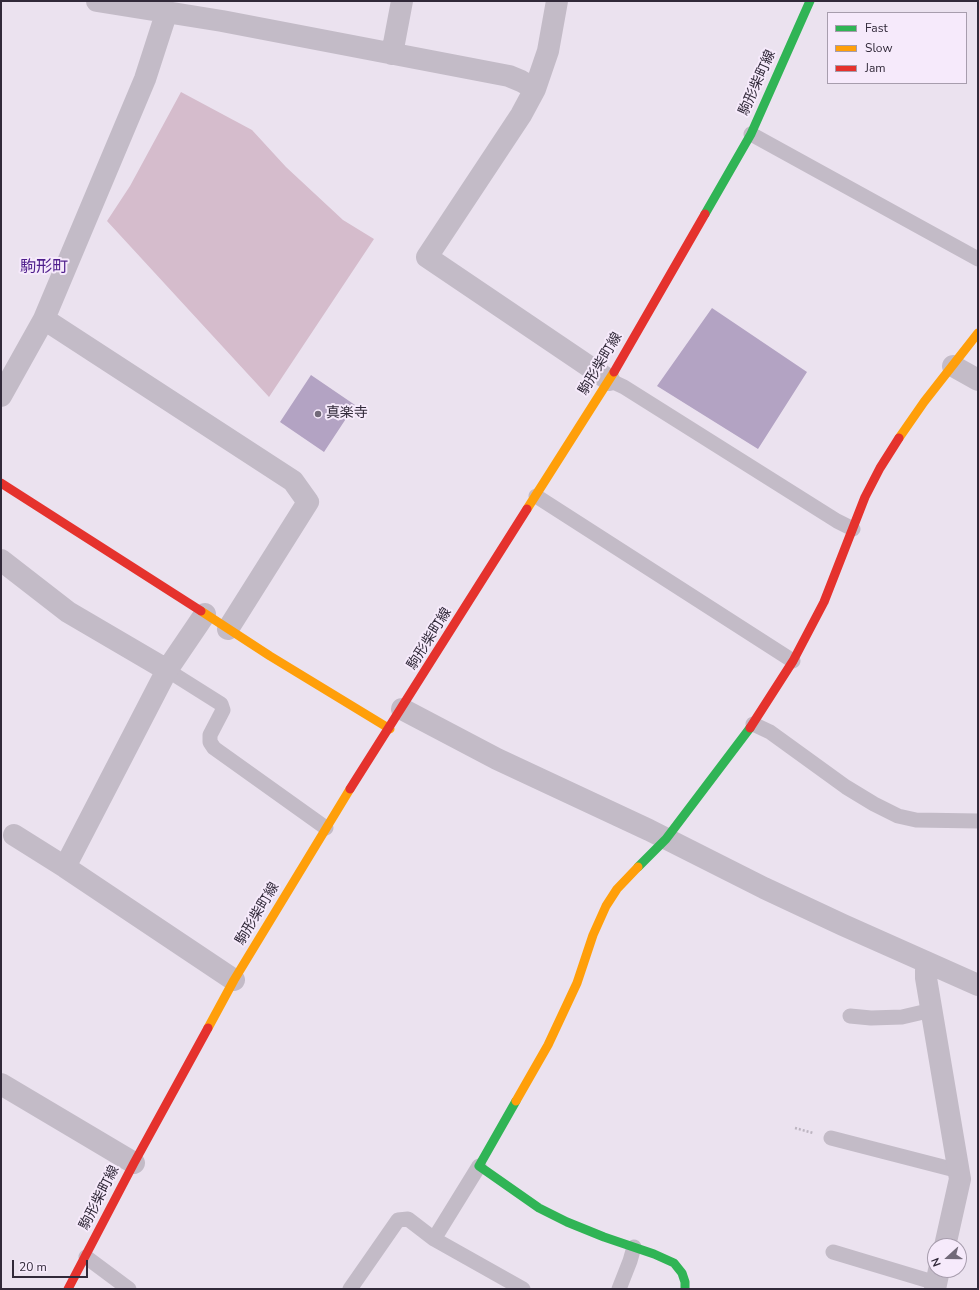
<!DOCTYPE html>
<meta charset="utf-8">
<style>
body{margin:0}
#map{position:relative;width:979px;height:1290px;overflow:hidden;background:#ebe2ef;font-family:"Nunito Sans",sans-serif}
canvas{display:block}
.frame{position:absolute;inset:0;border:2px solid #312939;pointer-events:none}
.legend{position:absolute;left:827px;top:12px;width:140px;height:72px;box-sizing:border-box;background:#f6eafb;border:1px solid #a79dad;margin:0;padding:5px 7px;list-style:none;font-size:12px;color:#312939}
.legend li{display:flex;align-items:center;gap:8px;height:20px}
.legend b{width:20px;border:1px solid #a79dad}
.north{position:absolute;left:927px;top:1238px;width:40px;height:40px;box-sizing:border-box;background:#f6eafb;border:1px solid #a79dad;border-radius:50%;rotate:249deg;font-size:11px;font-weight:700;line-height:16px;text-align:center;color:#312939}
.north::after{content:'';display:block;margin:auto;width:14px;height:18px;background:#726a79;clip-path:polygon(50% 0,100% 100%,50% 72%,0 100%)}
.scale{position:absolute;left:12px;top:1260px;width:76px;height:18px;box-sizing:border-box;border:2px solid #312939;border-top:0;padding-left:5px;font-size:12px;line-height:14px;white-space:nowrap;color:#312939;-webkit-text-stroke:3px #f6eafb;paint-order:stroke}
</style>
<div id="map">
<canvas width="979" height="1290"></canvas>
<div class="frame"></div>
<ul class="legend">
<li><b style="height:5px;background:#30b455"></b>Fast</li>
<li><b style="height:5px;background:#ff9f0a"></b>Slow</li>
<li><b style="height:5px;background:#e5322d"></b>Jam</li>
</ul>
<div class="north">N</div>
<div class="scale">20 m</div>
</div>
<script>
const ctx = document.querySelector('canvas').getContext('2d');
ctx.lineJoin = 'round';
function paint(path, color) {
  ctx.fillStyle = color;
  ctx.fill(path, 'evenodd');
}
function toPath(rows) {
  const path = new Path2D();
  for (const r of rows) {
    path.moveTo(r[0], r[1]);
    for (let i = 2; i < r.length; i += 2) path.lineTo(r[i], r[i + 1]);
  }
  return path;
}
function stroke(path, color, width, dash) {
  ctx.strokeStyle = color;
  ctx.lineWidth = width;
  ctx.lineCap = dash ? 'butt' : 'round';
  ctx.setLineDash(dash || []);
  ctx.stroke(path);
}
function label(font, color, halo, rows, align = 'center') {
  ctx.font = font + ' "Nunito Sans","Noto Sans JP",sans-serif';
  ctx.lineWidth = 4;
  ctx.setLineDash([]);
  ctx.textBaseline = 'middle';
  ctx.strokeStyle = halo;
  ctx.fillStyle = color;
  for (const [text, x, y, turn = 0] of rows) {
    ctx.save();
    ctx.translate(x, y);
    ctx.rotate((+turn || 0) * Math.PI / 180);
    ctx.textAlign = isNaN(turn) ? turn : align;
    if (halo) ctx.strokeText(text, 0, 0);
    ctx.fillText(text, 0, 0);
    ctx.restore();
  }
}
const green = toPath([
 [181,92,252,130,286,167,343,220,374,239,269,397,107,221,130,186]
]);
const building = toPath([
 [712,308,807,372,758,449,657,386],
 [311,375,355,405,324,452,280,422]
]);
const path = toPath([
 [795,1128,813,1133]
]);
const lane = toPath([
 [751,134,978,259],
 [609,380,624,387,837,521,853,529],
 [536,496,793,661],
 [167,670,221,704,223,710,210,735,210,742,214,748,326,828],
 [753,724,770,732,846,787,874,804,898,816,916,820,978,821],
 [850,1016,871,1018,902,1017,932,1010],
 [831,1138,959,1171],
 [434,1239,479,1166],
 [833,1252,936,1283],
 [86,1257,129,1289],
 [350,1289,398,1220,408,1219,434,1239,523,1289],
 [619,1289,630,1261,634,1247]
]);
const street = toPath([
 [97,1,222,21,509,76,521,81,535,89],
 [557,1,548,51,535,89,521,115,427,257,609,380],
 [392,54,402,1],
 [44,319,293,481,308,502,228,629],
 [953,366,978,380],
 [1,396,44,319,145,79,167,11],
 [1,560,68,612,167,670],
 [402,709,497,759,649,830,764,888,843,925,978,985],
 [14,835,65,867,234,980],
 [65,867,167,670,205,614],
 [926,962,926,978,960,1179,945,1246],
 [1,1084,134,1163],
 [935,1289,939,1270]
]);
const fast = toPath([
 [705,214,751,134,810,1],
 [638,867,666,839,750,728],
 [516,1101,479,1166,539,1208,567,1222,604,1237,654,1254,674,1263,682,1273,685,1282,685,1289]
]);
const slow = toPath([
 [899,438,924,402,978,333],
 [527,509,614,372],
 [201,611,270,656,390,729],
 [208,1028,234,980,350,789],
 [516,1101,548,1045,577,983,593,935,606,906,617,889,638,867]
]);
const jam = toPath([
 [614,372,705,214],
 [1,483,201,611],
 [750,728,793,661,824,602,865,497,880,468,899,438],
 [350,789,527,509],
 [68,1289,134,1163,208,1028]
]);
const markers = [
 [318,414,4,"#726a79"]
];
const streetNames = [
 ["駒形柴町線",758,83,-66],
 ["駒形柴町線",601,364,-59],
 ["駒形柴町線",430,639,-58],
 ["駒形柴町線",258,914,-59],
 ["駒形柴町線",100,1198,-63]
];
const poiNames = [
 ["真楽寺",326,414]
];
const quarterNames = [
 ["駒形町",44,268]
];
paint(green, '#d5bccc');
paint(building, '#b3a3c3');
stroke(path, '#bcb4c0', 2.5, [2, 2]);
stroke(lane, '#c3bbc7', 15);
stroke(street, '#c3bbc7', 22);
stroke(fast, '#30b455', 9);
stroke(slow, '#ff9f0a', 9);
stroke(jam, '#e5322d', 9);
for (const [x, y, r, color] of markers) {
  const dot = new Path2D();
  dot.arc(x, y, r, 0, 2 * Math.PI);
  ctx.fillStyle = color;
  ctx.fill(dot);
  stroke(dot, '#f6eafb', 1.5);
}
label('14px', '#312939', '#f6eafb', streetNames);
label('14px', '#312939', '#f6eafb', poiNames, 'left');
label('16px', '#4e1e8c', '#f6eafb', quarterNames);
</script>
